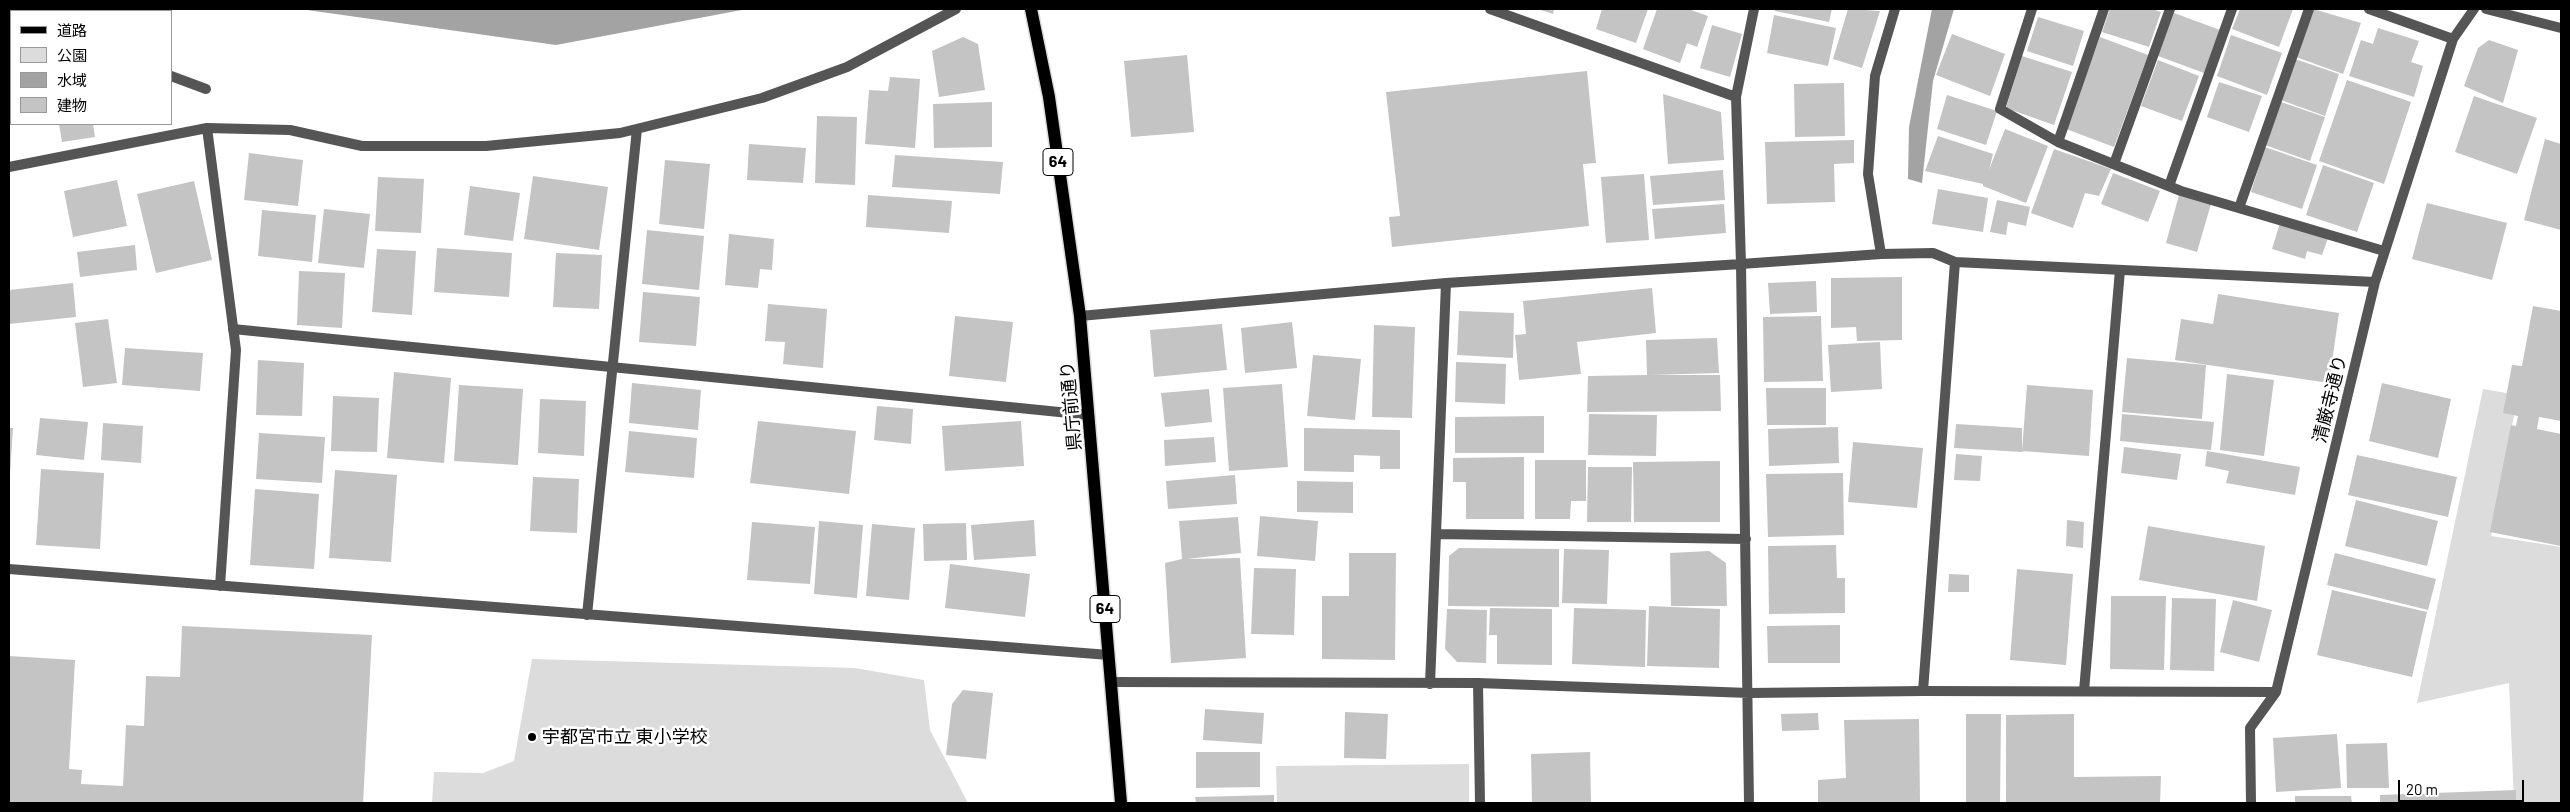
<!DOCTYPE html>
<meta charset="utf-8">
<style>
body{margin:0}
#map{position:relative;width:2570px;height:812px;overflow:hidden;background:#fff;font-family:Barlow,"Noto Sans JP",sans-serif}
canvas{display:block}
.frame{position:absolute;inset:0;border:10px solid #000;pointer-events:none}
.legend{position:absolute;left:10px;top:10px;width:162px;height:115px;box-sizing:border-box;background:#fff;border:1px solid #999;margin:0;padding:6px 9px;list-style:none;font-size:15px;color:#000}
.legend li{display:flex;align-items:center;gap:10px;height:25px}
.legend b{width:25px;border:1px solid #999}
.scale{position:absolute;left:2398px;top:780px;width:126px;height:22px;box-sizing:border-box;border:2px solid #000;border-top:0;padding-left:6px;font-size:15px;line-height:18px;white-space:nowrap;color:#000;-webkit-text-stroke:4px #fff;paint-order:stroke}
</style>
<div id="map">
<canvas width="2570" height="812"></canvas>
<div class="frame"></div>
<ul class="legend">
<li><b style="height:6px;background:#000"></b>道路</li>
<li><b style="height:14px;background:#dcdcdc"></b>公園</li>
<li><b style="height:14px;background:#a3a3a3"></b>水域</li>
<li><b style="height:14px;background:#c4c4c4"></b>建物</li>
</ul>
<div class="scale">20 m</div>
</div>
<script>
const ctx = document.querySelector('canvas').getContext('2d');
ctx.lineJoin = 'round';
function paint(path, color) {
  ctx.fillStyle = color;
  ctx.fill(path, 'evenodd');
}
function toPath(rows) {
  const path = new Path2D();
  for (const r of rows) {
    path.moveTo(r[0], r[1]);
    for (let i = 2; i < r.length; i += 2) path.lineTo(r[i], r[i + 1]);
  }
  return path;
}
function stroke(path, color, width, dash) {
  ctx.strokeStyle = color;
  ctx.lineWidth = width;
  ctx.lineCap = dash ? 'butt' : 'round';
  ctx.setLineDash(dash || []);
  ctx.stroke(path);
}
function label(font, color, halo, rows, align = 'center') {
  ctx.font = font + ' Barlow,"Noto Sans JP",sans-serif';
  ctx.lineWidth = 5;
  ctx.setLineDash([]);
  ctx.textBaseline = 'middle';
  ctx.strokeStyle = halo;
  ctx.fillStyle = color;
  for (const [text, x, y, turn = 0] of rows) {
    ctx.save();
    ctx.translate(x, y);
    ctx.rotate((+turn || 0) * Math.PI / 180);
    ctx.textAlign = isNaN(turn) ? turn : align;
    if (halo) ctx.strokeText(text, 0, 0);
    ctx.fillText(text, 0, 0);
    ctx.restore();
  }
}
const green = toPath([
 [2483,389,2518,395,2491,536,2561,547,2561,803,2514,803,2509,683,2417,703],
 [532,659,855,668,924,680,930,730,968,803,432,803,434,772,483,773,514,761],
 [1469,764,1469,803,1277,803,1276,766]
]);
const water = toPath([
 [300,9,747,9,556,45],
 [1932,9,1954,9,1933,81,1922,183,1908,179,1909,127]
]);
const building = toPath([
 [1538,9,1554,9,1553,14],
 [1602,9,1648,9,1636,43,1596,29],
 [1657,9,1688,9,1708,16,1697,47,1687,43,1680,63,1643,49],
 [1775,9,1832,9,1829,22,1775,11],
 [1848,9,1880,11,1862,68,1833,59],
 [2110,9,2152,9,2161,12,2149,47,2102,32],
 [2240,9,2293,9,2279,47,2232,29],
 [2313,9,2361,23,2343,74,2296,57],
 [2174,13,2220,30,2204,73,2158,56],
 [1774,15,1836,28,1828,66,1767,53],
 [2038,17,2084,31,2073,66,2027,51],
 [1712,25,1742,34,1730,77,1700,68],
 [2378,28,2419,41,2411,62,2423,66,2414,97,2349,76,2361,40,2373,44],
 [1952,34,2005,54,1990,96,1936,75],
 [2231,35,2282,53,2267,95,2217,76],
 [963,37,978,44,985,90,939,97,932,51],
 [2100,37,2148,55,2114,147,2066,129],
 [2489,40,2518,50,2503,103,2464,86,2478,48],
 [1187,55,1194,132,1131,137,1124,61],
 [2022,56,2072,72,2054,125,2006,108],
 [2295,59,2339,74,2325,116,2281,100],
 [2158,60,2199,76,2182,121,2141,106],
 [11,65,11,103,9,104,9,66],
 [1587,71,1596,163,1583,164,1589,226,1392,247,1389,217,1400,216,1386,92],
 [890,77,920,79,915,148,865,144,869,90,888,91],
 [2347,80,2411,102,2384,184,2319,161],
 [2219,82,2262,96,2249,132,2207,117],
 [1844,83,1845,136,1795,137,1794,84],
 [1663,94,1721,112,1724,160,1668,164],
 [1947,95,1997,111,1986,145,1937,129],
 [2474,96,2537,118,2517,174,2455,152],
 [992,102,992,147,934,148,933,104],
 [2281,102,2325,117,2310,161,2265,145],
 [817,116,857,117,855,185,815,183],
 [59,124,93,124,95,137,62,142],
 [2005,129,2048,146,2026,203,1983,186,1983,184,1925,171,1938,136,1993,154,1989,170],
 [2545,139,2561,144,2561,230,2524,220],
 [1854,140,1854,163,1834,164,1835,202,1767,204,1765,142],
 [749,144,806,148,803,183,747,180],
 [2265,147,2317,165,2302,209,2251,192],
 [2054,149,2111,169,2099,196,2085,193,2073,228,2031,213],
 [249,153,303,160,298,206,244,200],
 [895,155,1003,162,1000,194,892,187],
 [665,160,710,164,704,229,659,224],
 [2323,165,2374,183,2357,232,2306,215],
 [1723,170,1725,200,1653,205,1650,176],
 [2113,173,2160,191,2148,222,2101,204],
 [1644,174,1649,240,1606,243,1601,177],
 [533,176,608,187,599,250,524,239],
 [378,177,424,179,421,233,375,231],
 [117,180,127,226,73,237,64,191],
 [194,181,212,260,156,273,137,194],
 [470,186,520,193,513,241,464,235],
 [1938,189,1988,198,1983,232,1932,224],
 [868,195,952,201,949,233,866,227],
 [2179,195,2211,204,2197,252,2166,243],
 [1997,200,2030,207,2026,226,2008,222,2006,235,1990,232],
 [2427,203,2507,223,2492,280,2412,259],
 [1724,204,1726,233,1655,239,1652,209],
 [324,209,370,214,364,268,318,263],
 [262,210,316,215,312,262,258,256],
 [2280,223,2328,238,2322,255,2307,251,2305,259,2272,249],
 [647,230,704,236,699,290,642,284],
 [729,234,774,239,772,270,760,269,758,288,725,285],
 [135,245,137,270,80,277,77,252],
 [437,248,512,253,509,297,434,292],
 [377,249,416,251,412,315,372,312],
 [556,253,602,255,599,309,553,307],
 [299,271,345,273,342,328,297,325],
 [1902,277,1902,340,1857,341,1856,327,1831,328,1831,278],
 [1816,281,1817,312,1770,314,1768,283],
 [73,283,76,317,9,324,9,290],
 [1652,288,1656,333,1577,342,1581,374,1519,380,1515,335,1526,334,1523,301],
 [643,292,700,297,696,346,639,342],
 [2218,294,2339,313,2329,383,2175,360,2181,319,2213,324],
 [768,304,827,309,823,368,783,364,785,342,765,341],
 [2533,306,2561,311,2561,421,2539,417,2537,429,2561,434,2561,546,2490,532,2511,425,2516,426,2518,416,2503,413,2512,365,2522,366],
 [1459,311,1514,313,1513,358,1457,355],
 [955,316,1013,322,1006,382,949,376],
 [1821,316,1823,381,1764,382,1763,317],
 [108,319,117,383,83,387,75,323],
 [1292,322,1297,368,1245,373,1241,328],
 [1222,324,1227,370,1154,377,1150,330],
 [1374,325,1415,327,1412,418,1372,417],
 [1717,338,1719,373,1650,375,1720,375,1721,411,1587,412,1588,376,1647,375,1646,340],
 [1880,342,1882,389,1831,392,1828,345],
 [125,348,203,353,200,391,122,385],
 [1313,355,1361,359,1355,420,1307,416],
 [2127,358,2206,365,2202,419,2122,412],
 [258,360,304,363,302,416,256,415],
 [1456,362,1506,364,1505,404,1455,402],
 [394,372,451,378,444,463,387,458],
 [2227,374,2274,380,2264,456,2220,450],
 [632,383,701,390,698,430,629,423],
 [2382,383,2451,399,2438,458,2369,441],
 [1282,384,1288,467,1229,471,1223,388],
 [459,385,523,389,518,465,454,461],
 [2027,385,2093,390,2089,456,2022,451],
 [1766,388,1826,388,1826,425,1767,425],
 [1209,389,1212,422,1165,427,1161,393],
 [333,396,379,398,377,452,331,451],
 [540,399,586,401,584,456,538,453],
 [877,406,913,409,911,444,874,440],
 [1589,414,1657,415,1656,456,1588,455],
 [2122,414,2214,422,2211,450,2120,441],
 [1544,416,1544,453,1455,453,1455,417],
 [40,418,88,422,84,460,36,455],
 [758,421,856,431,849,494,750,483],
 [1021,421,1024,466,945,471,942,426],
 [103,423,143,426,141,463,101,460],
 [1956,424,2022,428,2022,452,1954,448],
 [1838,427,1839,463,1769,466,1768,429],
 [9,428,13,428,10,475,9,474],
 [1304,428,1400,430,1400,469,1380,469,1380,456,1354,455,1354,472,1304,471],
 [629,431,697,438,694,478,625,472],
 [259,433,325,437,322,483,256,479],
 [1214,437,1216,462,1165,466,1164,440],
 [1853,442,1923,448,1917,508,1848,502],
 [2124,447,2181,454,2177,480,2121,473],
 [2207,451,2300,467,2295,495,2226,483,2229,471,2205,466],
 [1956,454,1982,456,1980,481,1954,480],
 [2357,455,2457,477,2448,517,2348,495],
 [1524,457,1524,519,1466,519,1466,482,1453,482,1453,458],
 [1535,460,1586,460,1586,501,1571,501,1570,519,1535,519],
 [1720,461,1720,522,1634,522,1633,462],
 [1588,467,1632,467,1631,522,1587,522],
 [41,469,104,473,100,549,36,545],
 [335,470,397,475,391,562,329,558],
 [1843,473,1844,535,1768,537,1766,474],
 [1235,475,1237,504,1168,509,1166,481],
 [533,477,579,479,577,533,530,531],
 [1297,481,1353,482,1353,513,1297,512],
 [255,489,319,494,314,569,250,565],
 [2356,500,2438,521,2427,566,2345,546],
 [1260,516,1318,521,1315,561,1257,556],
 [1238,517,1241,553,1186,559,1240,558,1246,658,1171,663,1165,563,1182,559,1179,521],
 [1034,520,1036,556,974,560,971,525],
 [2067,520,2084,522,2083,548,2066,546],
 [819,521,863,525,857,598,814,594],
 [752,522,815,527,810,584,747,580],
 [966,523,967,560,924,561,923,524],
 [872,524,915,528,909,600,866,596],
 [2148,526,2265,546,2257,601,2139,580],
 [1836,545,1837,578,1845,578,1845,613,1769,614,1768,546],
 [1459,548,1559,549,1559,607,1448,606,1449,556],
 [1564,549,1609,550,1607,604,1562,603],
 [1709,551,1726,563,1727,606,1671,606,1670,553],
 [1349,553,1396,553,1395,660,1322,659,1322,596,1349,596],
 [2335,553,2436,579,2428,610,2327,585],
 [950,564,1030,574,1025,617,945,608],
 [1254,568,1296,569,1294,635,1251,634],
 [2017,569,2073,574,2066,665,2010,660],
 [1949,574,1969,575,1969,592,1948,592],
 [2332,590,2427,612,2412,677,2317,655],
 [2111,596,2166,596,2164,670,2110,669],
 [2172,598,2216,599,2214,671,2170,670],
 [2233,600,2272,610,2259,662,2220,652],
 [1649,606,1720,609,1719,668,1647,666],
 [1490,608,1552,609,1552,665,1497,664,1497,635,1489,635],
 [1574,608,1646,610,1645,667,1572,664],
 [1447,609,1487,610,1486,663,1457,662,1445,649],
 [1840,625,1840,663,1768,663,1767,626],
 [182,626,372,635,363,803,9,803,9,656,75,660,69,769,82,770,81,784,123,786,126,725,144,726,146,676,180,677],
 [963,690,993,693,986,759,946,755,952,704],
 [1205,709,1264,713,1262,744,1203,740],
 [1345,712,1388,714,1386,759,1344,758],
 [1818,713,1819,730,1782,731,1781,714],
 [1966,714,2001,714,2000,803,1966,803],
 [2074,714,2074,777,2161,776,2160,803,2006,802,2006,715],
 [1919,719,1920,803,1818,803,1818,780,1846,778,1844,720],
 [2337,734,2341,788,2276,792,2273,738],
 [2387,743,2389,788,2347,788,2346,744],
 [1196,752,1260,752,1260,787,1196,788],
 [1590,752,1591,803,1532,803,1531,754],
 [2516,790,2516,803,2380,803,2380,795],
 [1274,795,1274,803,1196,803,1195,797],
 [2295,796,2351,796,2352,803,2295,803]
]);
const lane = toPath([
 [2032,9,2000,109,2058,142,2181,191,2384,251],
 [2058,142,2104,9],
 [2114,164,2170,9],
 [2169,186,2232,9],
 [2239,208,2309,9],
 [233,329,1089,415],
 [1923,691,1955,262],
 [2084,691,2120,270]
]);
const street = toPath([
 [68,9,71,11],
 [1490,9,1736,97],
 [2369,9,2453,39],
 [2486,9,2561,28],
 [171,76,206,89],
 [207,128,236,350,220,586],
 [9,167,207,128,290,130,362,146,486,146,620,133,762,98,847,67,956,9],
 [1881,254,1933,253,1955,262,2375,282],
 [1080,316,1446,283,1741,264,1736,97,1754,9],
 [1437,534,1746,539],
 [9,569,1109,655],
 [587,615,637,129],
 [1111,682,1478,683,1749,693,1923,691,2276,692],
 [1478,683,1480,803],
 [1430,684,1446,283],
 [1749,803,1741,264,1881,254,1868,174,1875,76,1895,9],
 [2251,803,2250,728,2276,692,2375,282,2453,39,2474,9]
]);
const primary = toPath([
 [1031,9,1049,97,1080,316,1121,803]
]);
const markers = [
 [532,737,5,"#000"]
];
const shields = [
 [1058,162,30],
 [1105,609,30]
];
const shieldNames = [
 ["64",1058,162],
 ["64",1105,609]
];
const streetNames = [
 ["清厳寺通り",2330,399,-76],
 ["県庁前通り",1071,406,-95]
];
const poiNames = [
 ["宇都宮市立 東小学校",542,737]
];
paint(green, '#dcdcdc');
paint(water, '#a3a3a3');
paint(building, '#c4c4c4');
stroke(primary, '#dbdbdb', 15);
stroke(lane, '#555', 10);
stroke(street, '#555', 10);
stroke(primary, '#000', 12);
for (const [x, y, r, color] of markers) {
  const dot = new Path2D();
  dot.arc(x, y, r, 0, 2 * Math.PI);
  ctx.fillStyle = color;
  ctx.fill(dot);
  stroke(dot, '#fff', 2);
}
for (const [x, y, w] of shields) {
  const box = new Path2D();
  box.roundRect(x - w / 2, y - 13.5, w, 27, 4);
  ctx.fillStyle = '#fff';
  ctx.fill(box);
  stroke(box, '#000', 1);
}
label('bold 16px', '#000', null, shieldNames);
label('18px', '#000', '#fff', streetNames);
label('18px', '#000', '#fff', poiNames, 'left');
</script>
